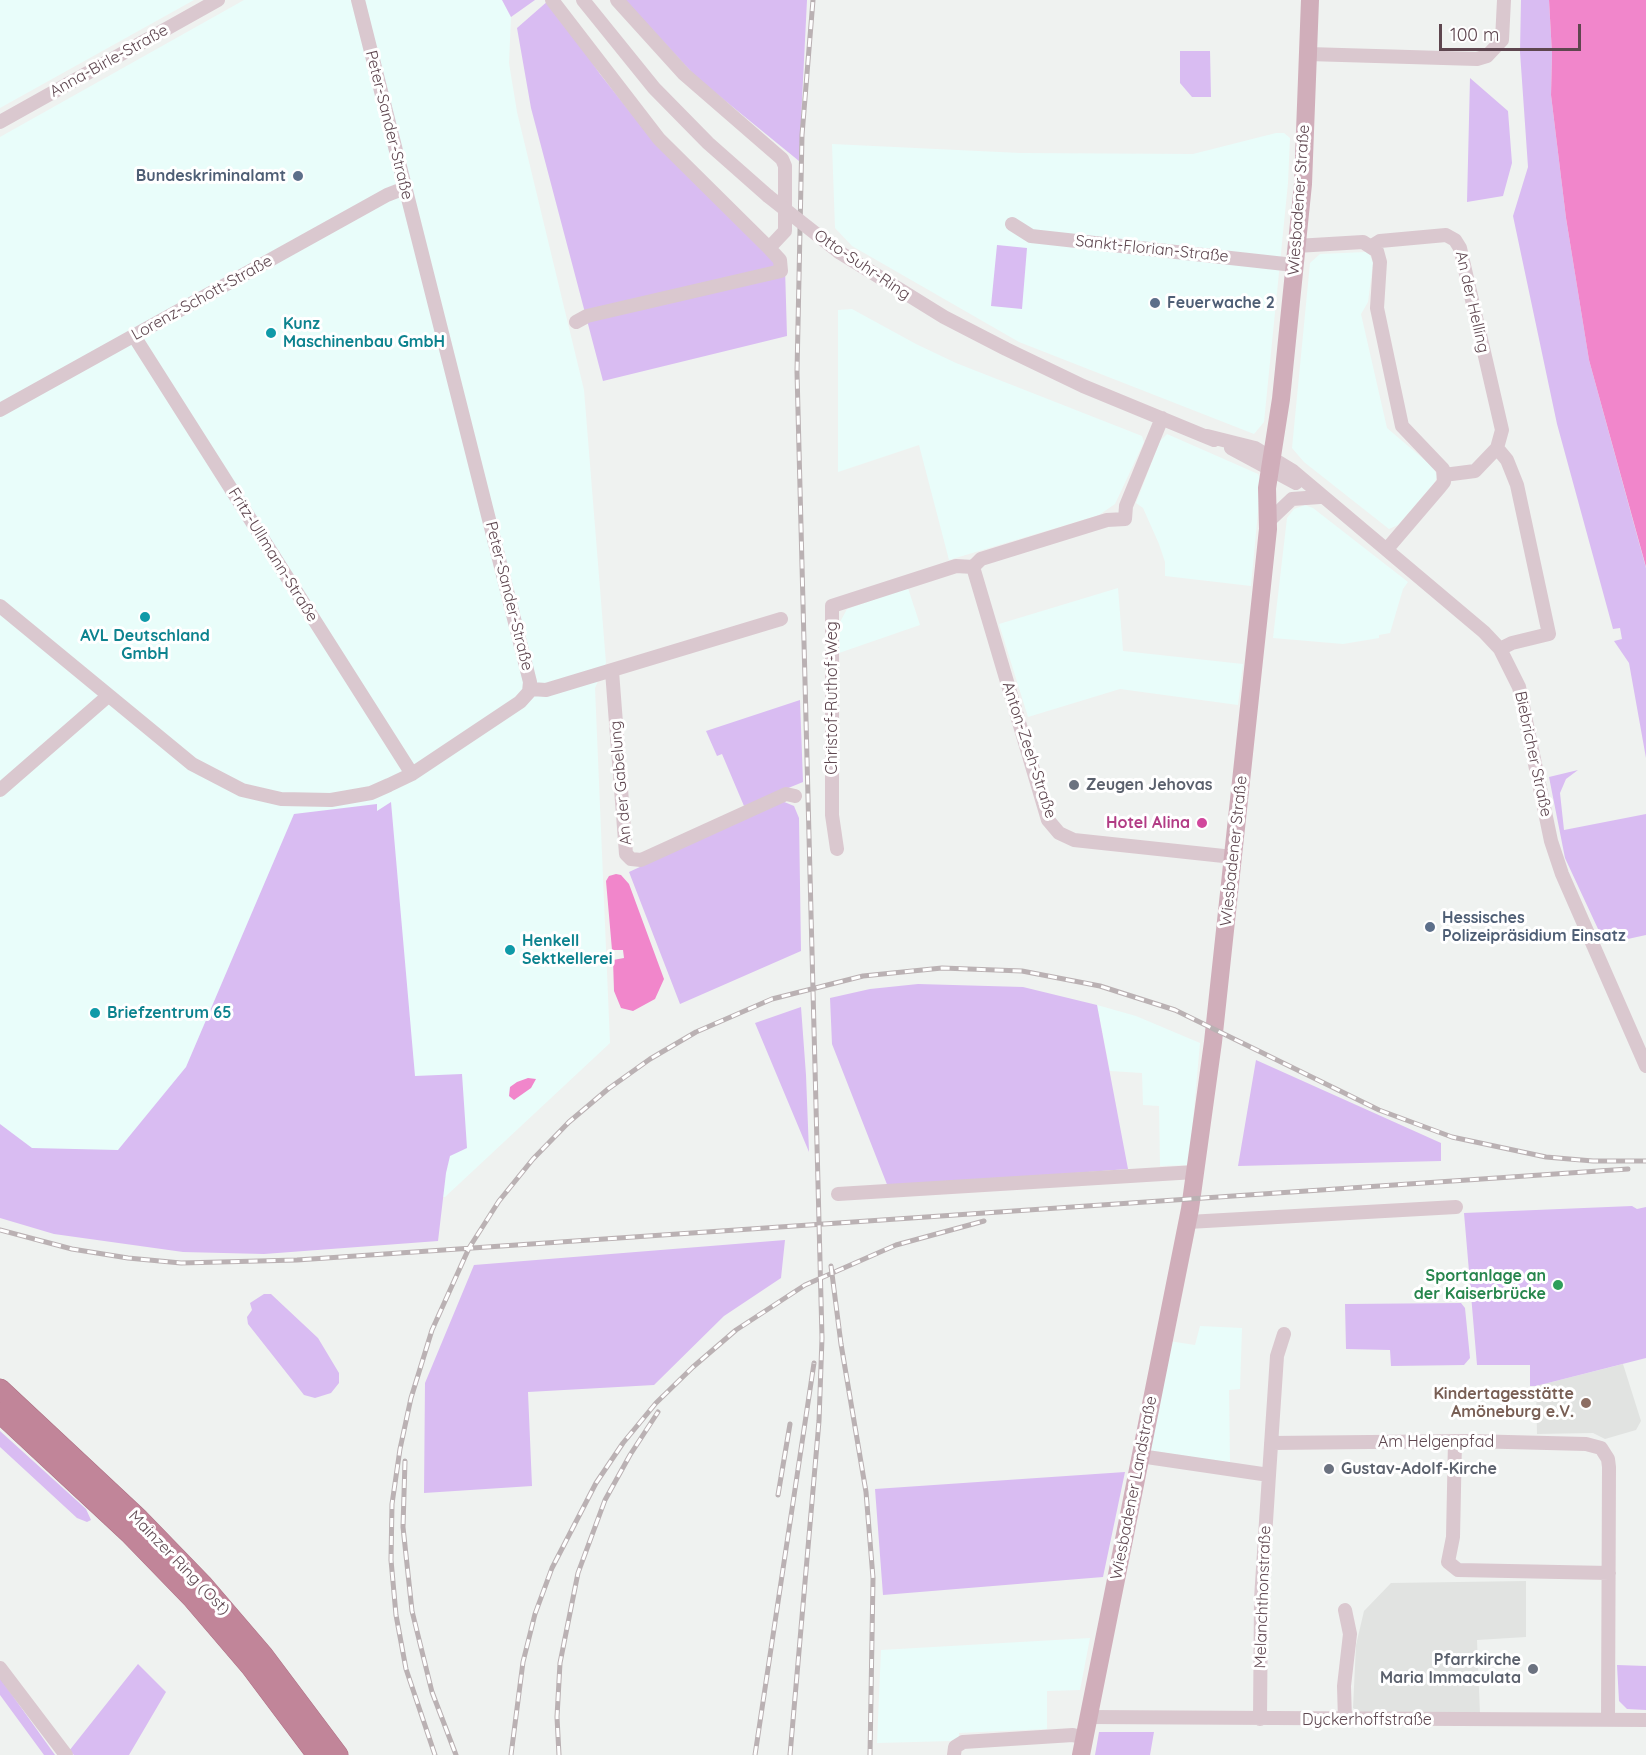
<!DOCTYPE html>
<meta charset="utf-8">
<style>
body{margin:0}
#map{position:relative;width:1646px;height:1755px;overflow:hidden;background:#eff2f0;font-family:Quicksand,sans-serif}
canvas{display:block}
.scale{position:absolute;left:1439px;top:24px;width:142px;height:27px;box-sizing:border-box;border:3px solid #5e464f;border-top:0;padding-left:8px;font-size:18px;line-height:21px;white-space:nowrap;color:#5e464f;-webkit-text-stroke:4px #fff;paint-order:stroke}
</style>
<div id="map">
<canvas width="1646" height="1755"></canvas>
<div class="scale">100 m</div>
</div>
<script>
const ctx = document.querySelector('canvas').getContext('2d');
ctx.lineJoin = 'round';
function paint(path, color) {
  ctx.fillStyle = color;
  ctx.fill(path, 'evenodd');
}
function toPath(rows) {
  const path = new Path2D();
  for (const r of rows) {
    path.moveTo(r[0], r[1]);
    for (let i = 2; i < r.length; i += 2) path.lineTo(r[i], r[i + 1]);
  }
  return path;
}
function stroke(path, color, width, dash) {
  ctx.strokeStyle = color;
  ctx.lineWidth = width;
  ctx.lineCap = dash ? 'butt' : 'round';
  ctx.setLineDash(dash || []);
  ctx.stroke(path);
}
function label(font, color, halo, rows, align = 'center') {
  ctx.font = font + ' Quicksand,sans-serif';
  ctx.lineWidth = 6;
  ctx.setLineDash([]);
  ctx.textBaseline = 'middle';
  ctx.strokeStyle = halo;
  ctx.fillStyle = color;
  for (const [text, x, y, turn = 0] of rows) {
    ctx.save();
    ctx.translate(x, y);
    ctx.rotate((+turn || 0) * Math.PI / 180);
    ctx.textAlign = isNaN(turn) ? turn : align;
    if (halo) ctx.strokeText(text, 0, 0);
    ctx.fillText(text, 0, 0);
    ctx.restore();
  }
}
const commercial = toPath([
 [0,0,194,0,0,108],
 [244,0,502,0,511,17,509,63,517,112,584,390,606,663,595,688,610,1043,445,1197,28,1184,0,1170,0,137],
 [1276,133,1284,133,1290,138,1288,183,1264,422,1254,434,1019,342,852,246,835,228,832,144,1020,153,1193,154],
 [1366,252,1370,255,1373,263,1368,302,1361,314,1387,428,1434,468,1437,476,1435,482,1398,525,1389,529,1304,462,1292,448,1310,263,1320,254],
 [852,309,916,344,956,363,1142,436,1144,442,1115,504,1099,515,949,560,919,445,838,472,838,310],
 [1167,434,1258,474,1261,480,1251,586,1165,576,1165,562,1159,544,1143,508,1136,503,1160,441],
 [1305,505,1313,508,1408,582,1403,589,1390,633,1379,635,1379,638,1343,644,1273,638,1287,518,1294,509],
 [908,588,920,625,839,653,839,624,847,609],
 [1118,588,1123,651,1243,664,1238,705,1120,689,1028,717,999,624],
 [1097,1005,1136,1016,1200,1043,1189,1165,1160,1166,1159,1106,1143,1105,1142,1073,1110,1071],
 [1200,1326,1242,1328,1240,1389,1229,1390,1230,1463,1148,1450,1169,1341,1195,1345],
 [1090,1638,1080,1690,1047,1691,1047,1729,959,1733,959,1740,952,1741,877,1743,881,1650]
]);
const education = toPath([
 [1623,1364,1641,1421,1636,1430,1605,1439,1593,1433,1537,1434,1536,1386],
 [1526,1581,1526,1637,1477,1640,1480,1714,1360,1712,1353,1708,1356,1645,1364,1611,1391,1583]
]);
const green = toPath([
 [502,0,535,0,511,17],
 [549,0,600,74,650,137,785,268,787,336,603,381,531,108,517,28],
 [625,0,807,0,799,161,696,77],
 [1521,0,1549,0,1552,54,1551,95,1566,218,1589,360,1646,568,1646,758,1629,663,1614,641,1622,639,1620,628,1613,629,1557,424,1513,216,1528,167,1520,52],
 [1180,51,1210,51,1211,97,1192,97,1180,83],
 [1470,78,1508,111,1512,163,1503,196,1467,202],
 [997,245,1027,248,1022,309,991,306],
 [800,700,803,782,744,806,722,754,717,756,706,731],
 [1578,770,1566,779,1560,793,1564,830,1646,814,1646,935,1605,944,1565,858,1549,777],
 [782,801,794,806,799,818,801,951,680,1004,629,872],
 [391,802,415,1076,462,1074,467,1148,450,1156,446,1173,438,1241,264,1254,183,1252,54,1234,0,1218,0,1124,32,1148,118,1150,186,1067,294,814,377,804,377,811],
 [918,984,1023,987,1097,1005,1128,1169,888,1187,832,1044,830,998,870,989],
 [801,1007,806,1075,809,1152,755,1023],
 [1256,1060,1441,1143,1441,1161,1238,1166],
 [1632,1206,1637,1209,1646,1207,1646,1358,1536,1386,1530,1386,1530,1365,1477,1365,1464,1213],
 [785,1240,781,1278,724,1316,654,1385,528,1392,532,1486,424,1493,425,1383,474,1265],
 [264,1294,271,1294,318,1338,339,1373,339,1383,331,1393,315,1398,304,1395,248,1324,247,1317,252,1310,250,1303],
 [1461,1303,1465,1308,1470,1358,1464,1365,1391,1366,1390,1350,1346,1349,1345,1304],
 [0,1431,86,1509,91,1520,87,1522,77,1518,0,1447],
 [1125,1472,1103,1577,883,1595,875,1489],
 [138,1664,166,1692,129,1755,74,1755,69,1751],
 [1617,1665,1646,1666,1646,1710,1627,1709,1619,1701],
 [0,1678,55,1755,44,1755,0,1695],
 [1099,1732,1154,1732,1150,1755,1095,1755]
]);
const water = toPath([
 [1549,0,1646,0,1646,567,1589,360,1566,218,1551,95,1552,54],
 [616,874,621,875,629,884,664,979,655,999,633,1011,621,1008,614,991,613,960,624,958,623,950,612,950,606,881,609,876],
 [528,1078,536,1079,531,1088,514,1100,509,1096,510,1087,517,1082]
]);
const minor = toPath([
 [552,0,659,139,769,248,785,231,785,166,782,159,684,74,617,0],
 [583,0,654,88,708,143,768,196],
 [1308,54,1477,59,1487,56,1502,40,1504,0],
 [0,122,218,0],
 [1012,224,1031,236,1294,265],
 [1296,246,1363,242,1377,251,1380,262,1377,308,1402,426,1443,469,1444,482,1440,487,1387,549],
 [1372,246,1380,241,1446,235,1455,240,1460,248,1502,430,1497,448,1507,460,1517,485,1549,634,1512,643,1500,649],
 [839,252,944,317,1006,349,1083,386,1214,440],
 [576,322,587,316,781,271,780,260,769,248],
 [134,336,412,774],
 [0,410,387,195,405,188],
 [1207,436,1255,448,1293,471,1484,632,1500,649,1519,687,1551,841,1562,874,1646,1066],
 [1231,448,1296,483],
 [1444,475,1475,471,1497,448],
 [1271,519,1292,499,1320,497],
 [973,567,1048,820,1059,833,1074,840,1233,857],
 [0,606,192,764,242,790,281,799,331,800,371,793,389,785,412,774,520,702,529,692,530,682,358,0],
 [612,671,626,854,631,859,641,860,786,794,795,796],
 [531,689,546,690,781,619],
 [0,790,108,696],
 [837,849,832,815,832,606,956,566,973,567,981,559,1107,520,1125,519,1126,506,1162,418],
 [838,1194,1195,1172],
 [1188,1222,1456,1207],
 [1455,1441,1453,1537,1448,1562,1458,1570,1609,1573],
 [1271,1443,1469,1441,1586,1444,1601,1448,1608,1459,1609,1467,1608,1720],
 [1140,1456,1269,1475],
 [0,1668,66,1755],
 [1088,1717,1646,1720],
 [1260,1719,1261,1599,1269,1475,1277,1356,1284,1334],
 [1345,1720,1344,1686,1350,1634,1345,1610],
 [954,1755,955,1747,963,1742,1073,1735,1084,1738]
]);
const major = toPath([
 [1081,1755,1190,1209,1213,1042,1261,595,1268,529,1267,488,1281,399,1303,184,1310,0]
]);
const highway = toPath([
 [0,1389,139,1519,203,1585,263,1655,338,1755],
 [0,1413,129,1533,192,1598,251,1667,317,1755]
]);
const rail = toPath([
 [0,1230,72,1249,128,1258,181,1263,297,1260,1628,1169],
 [831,1266,841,1344,866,1492,873,1578,870,1755],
 [405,1461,403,1527,412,1611,432,1692,456,1755],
 [778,1495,790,1424],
 [435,1755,406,1669,396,1615,391,1560,392,1504,400,1449,411,1398,432,1330,469,1248,499,1201,533,1159,569,1122,608,1089,650,1059,696,1032,772,999,863,976,942,968,1022,971,1100,986,1175,1010,1379,1110,1452,1137,1546,1157,1593,1161,1646,1161],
 [511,1755,523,1662,535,1614,552,1568,596,1483,623,1443,656,1403,693,1367,736,1330,805,1285,896,1245,984,1221],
 [559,1755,557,1717,560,1663,578,1573,605,1500,630,1455,658,1412],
 [755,1755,814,1363],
 [790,1755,819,1421,822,1338,797,372,802,135,813,0]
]);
const minorBridge = toPath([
 [768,196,839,252]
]);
const markers = [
 [298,176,6,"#5c6f8a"],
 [1155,303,6,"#5c6f8a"],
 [271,333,6,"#0f9aa8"],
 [145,617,6,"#0f9aa8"],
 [1074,785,6,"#6b7280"],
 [1202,823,6,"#d1479c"],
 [1430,927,6,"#5c6f8a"],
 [510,950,6,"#0f9aa8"],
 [95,1013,6,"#0f9aa8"],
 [1558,1285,6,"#2e9e5b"],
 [1586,1403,6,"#8d6e63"],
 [1329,1469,6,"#6b7280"],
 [1533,1669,6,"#6b7280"]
];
const streetNames = [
 ["Anna-Birle-Straße",109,61,-29],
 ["Peter-Sander-Straße",389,125,76],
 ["Wiesbadener Straße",1299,200,-86],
 ["Sankt-Florian-Straße",1152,249,6],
 ["Otto-Suhr-Ring",862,265,34],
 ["Lorenz-Schott-Straße",202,298,-29],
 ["An der Helling",1472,302,77],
 ["Fritz-Ullmann-Straße",273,555,58],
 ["Peter-Sander-Straße",509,596,76],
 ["Christof-Ruthof-Weg",832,698,-90],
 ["Anton-Zeeh-Straße",1029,750,72],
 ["Biebricher Straße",1533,754,78],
 ["An der Gabelung",621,783,-95],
 ["Wiesbadener Straße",1234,851,-84],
 ["Am Helgenpfad",1436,1442],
 ["Wiesbadener Landstraße",1134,1488,-79],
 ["Mainzer Ring (Ost)",179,1563,46],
 ["Melanchthonstraße",1263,1597,-88],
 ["Dyckerhoffstraße",1367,1720]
];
const serviceNames = [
 ["Bundeskriminalamt",286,176,"right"],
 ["Feuerwache 2",1167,303],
 ["Hessisches",1442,918],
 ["Polizeipräsidium Einsatz",1442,936]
];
const cultureNames = [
 ["Kunz",283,324],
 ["Maschinenbau GmbH",283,342],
 ["AVL Deutschland",145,636,"center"],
 ["GmbH",145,654,"center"],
 ["Henkell",522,941],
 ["Sektkellerei",522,959],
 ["Briefzentrum 65",107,1013]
];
const worshipNames = [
 ["Zeugen Jehovas",1086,785],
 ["Gustav-Adolf-Kirche",1341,1469],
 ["Pfarrkirche",1521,1660,"right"],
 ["Maria Immaculata",1521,1678,"right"]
];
const hotelNames = [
 ["Hotel Alina",1190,823]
];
const leisureNames = [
 ["Sportanlage an",1546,1276],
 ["der Kaiserbrücke",1546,1294]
];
const educationNames = [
 ["Kindertagesstätte",1574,1394],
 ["Amöneburg e.V.",1574,1412]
];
paint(commercial, '#e9fdfa');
paint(education, '#e1e3e1');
paint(green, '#d9bcf2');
paint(water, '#f186cb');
stroke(highway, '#ad7084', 21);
stroke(minor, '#dac8cf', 14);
stroke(major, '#d0aeba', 18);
stroke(highway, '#c18599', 20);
stroke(rail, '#bab1b3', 5);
stroke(rail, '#fff', 3, [9]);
stroke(minorBridge, '#dac8cf', 14);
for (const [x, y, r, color] of markers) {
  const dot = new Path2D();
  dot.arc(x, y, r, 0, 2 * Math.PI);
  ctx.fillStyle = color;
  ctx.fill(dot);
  stroke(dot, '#fff', 2);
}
label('16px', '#5e464f', '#fff', streetNames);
label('bold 16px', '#4e5e75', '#fff', serviceNames, 'left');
label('bold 16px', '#0d838f', '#fff', cultureNames, 'left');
label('bold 16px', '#5b616d', '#fff', worshipNames, 'left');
label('bold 16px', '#b23c85', '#fff', hotelNames, 'right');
label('bold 16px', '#27864d', '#fff', leisureNames, 'right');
label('bold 16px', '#785e54', '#fff', educationNames, 'right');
</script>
